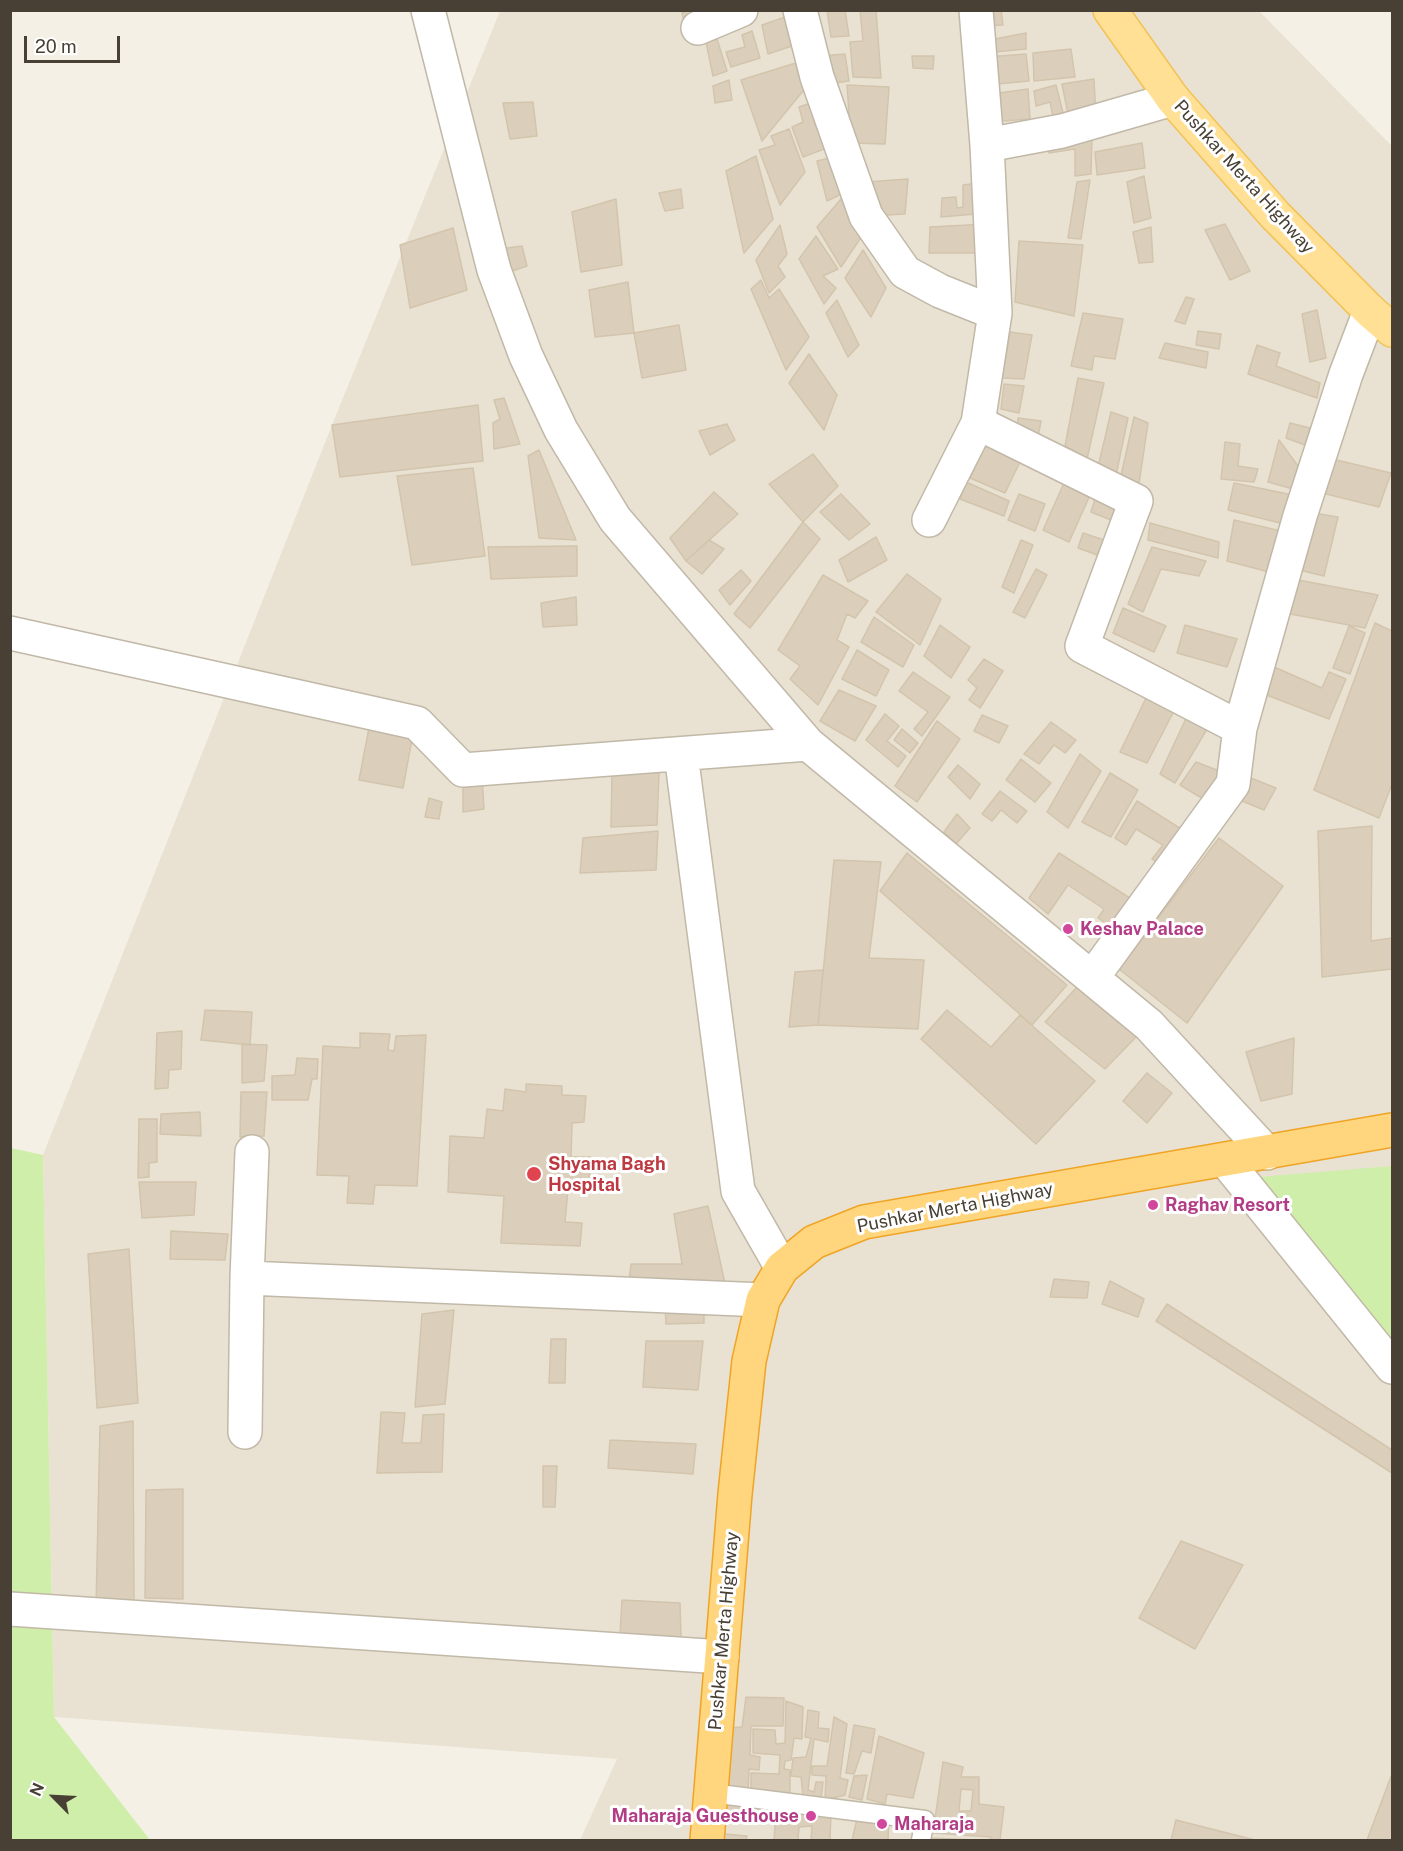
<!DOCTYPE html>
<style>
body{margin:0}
#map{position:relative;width:1403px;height:1851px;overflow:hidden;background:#f5f0e6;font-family:"Public Sans",sans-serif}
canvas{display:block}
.frame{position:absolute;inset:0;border:12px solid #484034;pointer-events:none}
.north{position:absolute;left:24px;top:1767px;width:60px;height:60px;-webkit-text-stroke:4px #fff;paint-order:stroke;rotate:294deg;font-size:16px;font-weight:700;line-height:24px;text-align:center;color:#484034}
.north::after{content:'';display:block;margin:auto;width:21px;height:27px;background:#484034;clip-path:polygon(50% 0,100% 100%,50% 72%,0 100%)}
.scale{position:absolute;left:24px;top:36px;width:96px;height:27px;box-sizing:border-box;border:3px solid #484034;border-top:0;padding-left:8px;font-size:18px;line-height:21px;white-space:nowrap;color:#484034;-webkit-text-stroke:4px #fff;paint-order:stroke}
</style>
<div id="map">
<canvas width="1403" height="1851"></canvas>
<div class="frame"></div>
<div class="north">N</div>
<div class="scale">20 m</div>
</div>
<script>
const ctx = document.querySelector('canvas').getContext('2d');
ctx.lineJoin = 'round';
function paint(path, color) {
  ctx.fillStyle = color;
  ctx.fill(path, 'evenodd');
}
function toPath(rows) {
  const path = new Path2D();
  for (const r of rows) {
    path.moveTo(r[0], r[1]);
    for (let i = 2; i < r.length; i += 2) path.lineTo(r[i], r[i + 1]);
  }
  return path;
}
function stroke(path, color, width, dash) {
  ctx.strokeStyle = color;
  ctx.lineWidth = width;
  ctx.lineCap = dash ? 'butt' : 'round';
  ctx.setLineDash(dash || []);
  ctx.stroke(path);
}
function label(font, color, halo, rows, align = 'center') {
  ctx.font = font + ' "Public Sans",sans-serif';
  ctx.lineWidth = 6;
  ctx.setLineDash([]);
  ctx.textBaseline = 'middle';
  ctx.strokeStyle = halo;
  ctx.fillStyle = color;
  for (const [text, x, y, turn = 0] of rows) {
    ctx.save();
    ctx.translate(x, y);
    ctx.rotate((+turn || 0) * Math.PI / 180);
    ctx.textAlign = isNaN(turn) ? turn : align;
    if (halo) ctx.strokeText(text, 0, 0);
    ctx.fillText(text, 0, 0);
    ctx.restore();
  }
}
const residential = toPath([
 [500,11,1259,11,1392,146,1392,1840,580,1840,617,1759,54,1717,43,1155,332,425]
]);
const green = toPath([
 [11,1148,43,1155,54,1717,150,1840,11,1840],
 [1392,1166,1392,1355,1259,1177]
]);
const building = toPath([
 [688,10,697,10,685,24,682,13,688,10],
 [827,10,845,10,849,36,831,37,827,10],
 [860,10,876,10,881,78,853,77,850,42,863,41,860,10],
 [979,10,1001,10,1003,25,980,26,979,10],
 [788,16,798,44,768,54,762,25,788,16],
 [752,31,760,58,731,67,726,52,745,47,742,35,752,31],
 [1026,33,1026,49,983,53,995,39,1026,33],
 [717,39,727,71,713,76,706,42,717,39],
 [1071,49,1075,77,1034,81,1033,53,1071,49],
 [845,54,849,81,828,84,821,56,845,54],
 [1026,54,1029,81,987,85,987,57,1026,54],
 [912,56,934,56,933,69,913,68,912,56],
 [799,62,808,85,762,141,741,80,799,62],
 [1094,79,1096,119,1069,119,1062,84,1094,79],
 [729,80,732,100,715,103,713,86,729,80],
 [847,85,889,87,885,144,851,143,847,85],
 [1056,85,1063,113,1053,116,1050,102,1036,106,1034,91,1056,85],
 [1028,89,1030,119,988,122,985,95,1028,89],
 [533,102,537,136,510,139,503,103,533,102],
 [814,102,832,146,803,157,792,127,803,122,799,107,814,102],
 [789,129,805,172,780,205,759,150,775,145,771,136,789,129],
 [1092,135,1091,174,1075,176,1075,149,1049,153,1049,140,1092,135],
 [1142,143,1145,168,1097,175,1095,152,1142,143],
 [756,156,773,219,744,253,726,171,756,156],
 [834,157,848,191,827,201,817,161,834,157],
 [1144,176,1151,218,1134,223,1127,182,1144,176],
 [908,179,905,214,868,216,866,182,908,179],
 [1090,180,1081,239,1068,238,1077,182,1090,180],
 [987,182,987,213,941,217,942,198,956,197,957,208,963,207,963,185,987,182],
 [681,189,683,208,665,211,659,193,681,189],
 [616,199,622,265,581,272,572,212,616,199],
 [841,199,862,236,841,267,817,227,841,199],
 [988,224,987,253,929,253,930,227,988,224],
 [1225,224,1250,271,1230,280,1205,230,1225,224],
 [780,225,787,254,778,266,785,277,769,293,756,260,780,225],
 [1151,227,1153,262,1139,263,1133,232,1151,227],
 [453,228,467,290,410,308,400,245,453,228],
 [816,236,838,269,823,276,836,288,824,304,799,259,816,236],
 [1019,241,1083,245,1074,316,1015,302,1019,241],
 [522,246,527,266,506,273,500,249,522,246],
 [863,250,886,288,871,317,845,278,863,250],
 [761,280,769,298,779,289,809,337,786,370,751,289,761,280],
 [628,282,634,333,595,337,589,290,628,282],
 [1186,297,1194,299,1185,324,1175,321,1186,297],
 [837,300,859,345,848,357,826,313,837,300],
 [1317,310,1326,358,1310,362,1302,314,1317,310],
 [1083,313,1123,319,1115,359,1094,356,1092,370,1071,366,1083,313],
 [679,325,686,370,642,378,634,333,679,325],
 [1198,331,1221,334,1219,349,1196,345,1198,331],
 [1010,332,1032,335,1024,379,1002,378,1010,332],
 [1165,343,1208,352,1206,368,1159,358,1165,343],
 [1257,345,1280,353,1276,366,1320,383,1317,398,1248,374,1257,345],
 [809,354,837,395,824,430,789,383,809,354],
 [1078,378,1104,383,1087,459,1065,446,1078,378],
 [1004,384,1024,386,1019,413,1001,409,1004,384],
 [504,398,520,444,494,449,493,423,500,419,494,400,504,398],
 [478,405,483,461,340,477,332,425,478,405],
 [1111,412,1128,418,1116,475,1098,467,1111,412],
 [1134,417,1148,423,1139,484,1121,476,1134,417],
 [1018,418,1041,421,1038,437,1017,432,1018,418],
 [1290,423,1310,428,1305,445,1286,438,1290,423],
 [727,424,735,440,710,455,699,431,727,424],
 [1279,440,1298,466,1293,489,1268,482,1279,440],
 [1225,442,1240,444,1238,466,1258,469,1254,482,1221,479,1225,442],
 [986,444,1022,458,1005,493,970,478,986,444],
 [539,450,576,540,539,538,528,456,539,450],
 [813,454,838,486,803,522,769,484,813,454],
 [1328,458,1391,473,1379,507,1318,492,1328,458],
 [473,468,485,556,412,565,397,476,473,468],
 [966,482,1009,501,1004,516,960,499,966,482],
 [1064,483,1091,493,1069,542,1043,530,1064,483],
 [1234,483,1293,495,1288,525,1228,510,1234,483],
 [714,492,738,514,686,561,670,538,714,492],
 [841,494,870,524,849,540,820,512,841,494],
 [1019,494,1045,504,1035,531,1008,520,1019,494],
 [1096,496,1127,508,1115,536,1107,532,1111,520,1091,512,1096,496],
 [1313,513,1338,517,1324,576,1299,570,1313,513],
 [1234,520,1281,531,1269,572,1227,561,1234,520],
 [803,522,820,539,750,628,734,614,803,522],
 [1150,523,1219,542,1218,558,1148,540,1150,523],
 [1083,533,1104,540,1097,555,1078,548,1083,533],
 [876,537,887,560,848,582,839,560,876,537],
 [709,540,724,549,702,574,686,561,709,540],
 [1021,540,1033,545,1014,593,1002,587,1021,540],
 [577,546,577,576,491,579,488,547,577,546],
 [1152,547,1206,561,1199,576,1161,569,1143,612,1128,604,1152,547],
 [1036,569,1047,575,1025,618,1013,612,1036,569],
 [741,570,751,581,730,605,719,590,741,570],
 [907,574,941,599,920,645,876,612,907,574],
 [823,575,868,601,855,618,847,614,837,640,849,647,818,705,790,679,800,666,778,650,823,575],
 [1298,580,1378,595,1365,628,1285,613,1298,580],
 [576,597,577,625,543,627,541,603,576,597],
 [1123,608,1166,626,1154,652,1113,633,1123,608],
 [874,617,914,645,903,667,861,642,874,617],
 [1375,623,1392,631,1392,784,1379,818,1314,790,1375,623],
 [940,625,970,647,951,678,924,656,940,625],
 [1185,625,1237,639,1227,667,1177,653,1185,625],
 [1349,626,1365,633,1350,674,1333,668,1349,626],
 [857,650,889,670,876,696,842,679,857,650],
 [984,659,1003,671,980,708,969,700,977,688,968,680,984,659],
 [1274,667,1322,688,1329,672,1346,679,1329,719,1264,694,1274,667],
 [913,672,950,697,922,736,914,729,928,712,899,691,913,672],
 [839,690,876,706,855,741,820,721,839,690],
 [1147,696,1175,709,1147,763,1120,752,1147,696],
 [1189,712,1210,724,1175,783,1160,774,1189,712],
 [885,714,899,726,887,741,906,756,898,767,866,740,885,714],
 [982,715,1008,726,999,743,974,731,982,715],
 [937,721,960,739,917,802,895,786,937,721],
 [1051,722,1076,740,1065,753,1054,745,1039,764,1024,754,1051,722],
 [369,728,413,734,403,788,359,780,369,728],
 [902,729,918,743,910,753,894,740,902,729],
 [1080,754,1101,771,1068,828,1047,812,1080,754],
 [1021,759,1051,783,1035,802,1006,780,1021,759],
 [1196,762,1222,772,1205,800,1180,785,1196,762],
 [958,765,980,784,970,799,948,777,958,765],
 [612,773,659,773,657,825,611,827,612,773],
 [1110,773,1138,790,1111,837,1082,822,1110,773],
 [482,777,484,809,463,812,463,782,482,777],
 [1251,778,1276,788,1264,810,1242,801,1251,778],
 [1000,791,1027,811,1017,823,1001,810,992,821,982,814,1000,791],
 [429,798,442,802,439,819,425,817,429,798],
 [1137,801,1189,834,1164,868,1152,859,1163,845,1136,829,1126,845,1115,838,1137,801],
 [957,814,970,828,956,844,944,832,957,814],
 [1372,826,1371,941,1392,938,1392,969,1322,977,1318,831,1372,826],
 [658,831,656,870,580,873,583,838,658,831],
 [1219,838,1283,886,1187,1023,1119,969,1219,838],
 [907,853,1067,985,1032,1025,880,891,907,853],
 [1059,853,1144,907,1123,935,1098,918,1104,909,1068,885,1048,914,1029,898,1059,853],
 [834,860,881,862,869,958,924,960,918,1029,818,1025,834,860],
 [823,970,818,1025,789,1027,795,972,823,970],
 [1077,987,1137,1036,1105,1069,1045,1022,1077,987],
 [205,1010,252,1012,250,1045,201,1040,205,1010],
 [947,1010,991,1047,1020,1015,1095,1081,1036,1144,921,1039,947,1010],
 [182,1031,181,1069,169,1070,168,1088,155,1089,157,1033,182,1031],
 [360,1033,390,1034,388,1050,394,1051,396,1036,426,1035,417,1186,375,1185,373,1204,347,1203,349,1176,317,1175,323,1046,360,1048,360,1033],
 [1294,1038,1292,1094,1261,1101,1246,1052,1294,1038],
 [242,1044,267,1045,264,1081,242,1083,242,1044],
 [297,1058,318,1059,317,1079,312,1079,308,1100,272,1100,272,1076,295,1075,297,1058],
 [1147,1073,1172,1093,1147,1123,1123,1101,1147,1073],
 [526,1084,562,1086,562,1095,586,1096,584,1122,572,1123,571,1157,591,1157,588,1191,568,1189,565,1222,582,1223,580,1246,501,1243,504,1196,448,1192,450,1136,484,1138,487,1109,503,1111,505,1089,526,1092,526,1084],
 [241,1092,267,1092,264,1136,240,1137,241,1092],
 [200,1112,201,1136,160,1134,161,1114,200,1112],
 [139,1119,157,1119,157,1162,149,1163,149,1177,138,1178,139,1119],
 [139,1182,196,1182,194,1215,142,1218,139,1182],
 [708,1206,726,1288,629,1281,631,1264,682,1264,674,1214,708,1206],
 [171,1231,228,1234,225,1260,170,1259,171,1231],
 [129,1249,138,1403,97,1408,88,1254,129,1249],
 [1054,1279,1089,1282,1087,1298,1050,1297,1054,1279],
 [1110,1281,1144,1299,1138,1317,1102,1304,1110,1281],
 [1167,1304,1392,1450,1392,1473,1156,1321,1167,1304],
 [665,1307,704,1309,704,1323,666,1324,665,1307],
 [454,1310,445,1404,415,1407,422,1314,454,1310],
 [551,1339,566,1339,565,1383,549,1383,551,1339],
 [646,1341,703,1341,698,1390,643,1387,646,1341],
 [381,1412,405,1413,402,1443,421,1443,423,1415,444,1414,442,1472,377,1473,381,1412],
 [133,1421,134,1602,96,1609,100,1426,133,1421],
 [610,1440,696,1444,693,1474,608,1468,610,1440],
 [543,1466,557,1466,555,1507,543,1507,543,1466],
 [183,1489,183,1599,145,1598,146,1490,183,1489],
 [1181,1541,1243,1565,1195,1649,1139,1618,1181,1541],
 [622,1600,680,1603,681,1637,620,1635,622,1600],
 [746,1697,784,1698,783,1726,751,1726,750,1755,760,1757,759,1770,749,1769,748,1794,721,1794,726,1728,742,1727,746,1697],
 [786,1701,803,1707,802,1739,794,1738,791,1760,785,1761,784,1769,790,1770,790,1796,751,1795,751,1773,779,1774,780,1755,753,1753,753,1729,775,1730,776,1744,785,1743,786,1701],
 [808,1710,819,1712,818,1728,829,1729,828,1742,814,1739,808,1790,814,1792,816,1782,823,1782,821,1798,803,1796,801,1777,791,1776,793,1758,806,1757,811,1738,805,1737,808,1710],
 [834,1717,847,1724,840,1778,848,1780,845,1795,825,1800,826,1776,812,1775,812,1766,827,1766,834,1717],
 [854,1725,875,1729,871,1753,862,1751,854,1774,846,1773,854,1725],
 [879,1736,924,1753,913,1798,887,1794,885,1804,867,1799,879,1736],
 [943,1762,963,1767,961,1777,979,1777,979,1804,1004,1807,1000,1840,990,1840,991,1837,933,1833,943,1762],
 [1392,1774,1392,1840,1367,1840,1392,1774],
 [867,1775,862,1800,849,1797,854,1776,867,1775],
 [961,1789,973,1790,971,1811,959,1811,961,1789],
 [739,1804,739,1812,726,1814,725,1834,747,1836,746,1840,718,1840,720,1805,739,1804],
 [776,1810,831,1813,830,1840,811,1840,812,1826,799,1827,798,1840,774,1840,776,1810],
 [857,1819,889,1820,888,1840,852,1840,857,1819],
 [1176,1820,1255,1840,1171,1840,1176,1820],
 [930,1838,975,1840,929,1840,930,1838]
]);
const service = toPath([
 [711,1793,925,1820,921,1840]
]);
const minor = toPath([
 [428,10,494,270,526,356,561,430,615,519,808,744,1149,1025,1267,1153],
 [800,10,817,77,866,216,905,272,940,291,995,313],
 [976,10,987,145],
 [698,28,741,10],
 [978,423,1136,501,1082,646,1240,728],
 [929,520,978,423,995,313,987,145,1062,131,1173,99],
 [10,633,417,723,463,770,808,744],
 [681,754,738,1191,782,1268],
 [1092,978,1233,784,1240,728,1300,516,1346,374,1370,311],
 [1225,1160,1392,1367],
 [247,1278,763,1300],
 [245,1432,247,1278,252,1152],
 [10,1609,722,1657]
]);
const primary = toPath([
 [1110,10,1173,99,1275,215,1370,311,1392,330]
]);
const trunk = toPath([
 [707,1840,735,1494,749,1361,763,1300,782,1268,814,1242,864,1222,1392,1130]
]);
const markers = [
 [1068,929,6,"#d1479c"],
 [534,1174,8,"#e0444e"],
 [1153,1205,6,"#d1479c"],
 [811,1816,6,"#d1479c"],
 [882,1824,6,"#d1479c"]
];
const streetNames = [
 ["Pushkar Merta Highway",1244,177,48],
 ["Pushkar Merta Highway",955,1208,-11],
 ["Pushkar Merta Highway",724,1631,-85]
];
const hotelNames = [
 ["Keshav Palace",1080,929],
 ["Raghav Resort",1165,1205],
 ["Maharaja Guesthouse",799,1816,"right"],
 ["Maharaja",894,1824]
];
const healthNames = [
 ["Shyama Bagh",548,1164],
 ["Hospital",548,1185]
];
paint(residential, '#e9e2d3');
paint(green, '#cfeea9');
paint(building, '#dbcfbc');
stroke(building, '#d3c4ac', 1.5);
stroke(service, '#c1b8a7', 21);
stroke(minor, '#c1b8a7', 36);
stroke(primary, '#f2c257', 36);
stroke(trunk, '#f0a425', 36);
stroke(service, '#fff', 18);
stroke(minor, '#fff', 33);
stroke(primary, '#ffe094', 33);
stroke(trunk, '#ffd67d', 33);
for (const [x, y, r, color] of markers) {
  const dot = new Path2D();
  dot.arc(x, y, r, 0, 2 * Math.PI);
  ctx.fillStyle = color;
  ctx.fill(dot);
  stroke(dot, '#fff', 2);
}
label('18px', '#484034', '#fff', streetNames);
label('bold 18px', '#b23c85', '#fff', hotelNames, 'left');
label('bold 18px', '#be3a42', '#fff', healthNames, 'left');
</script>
